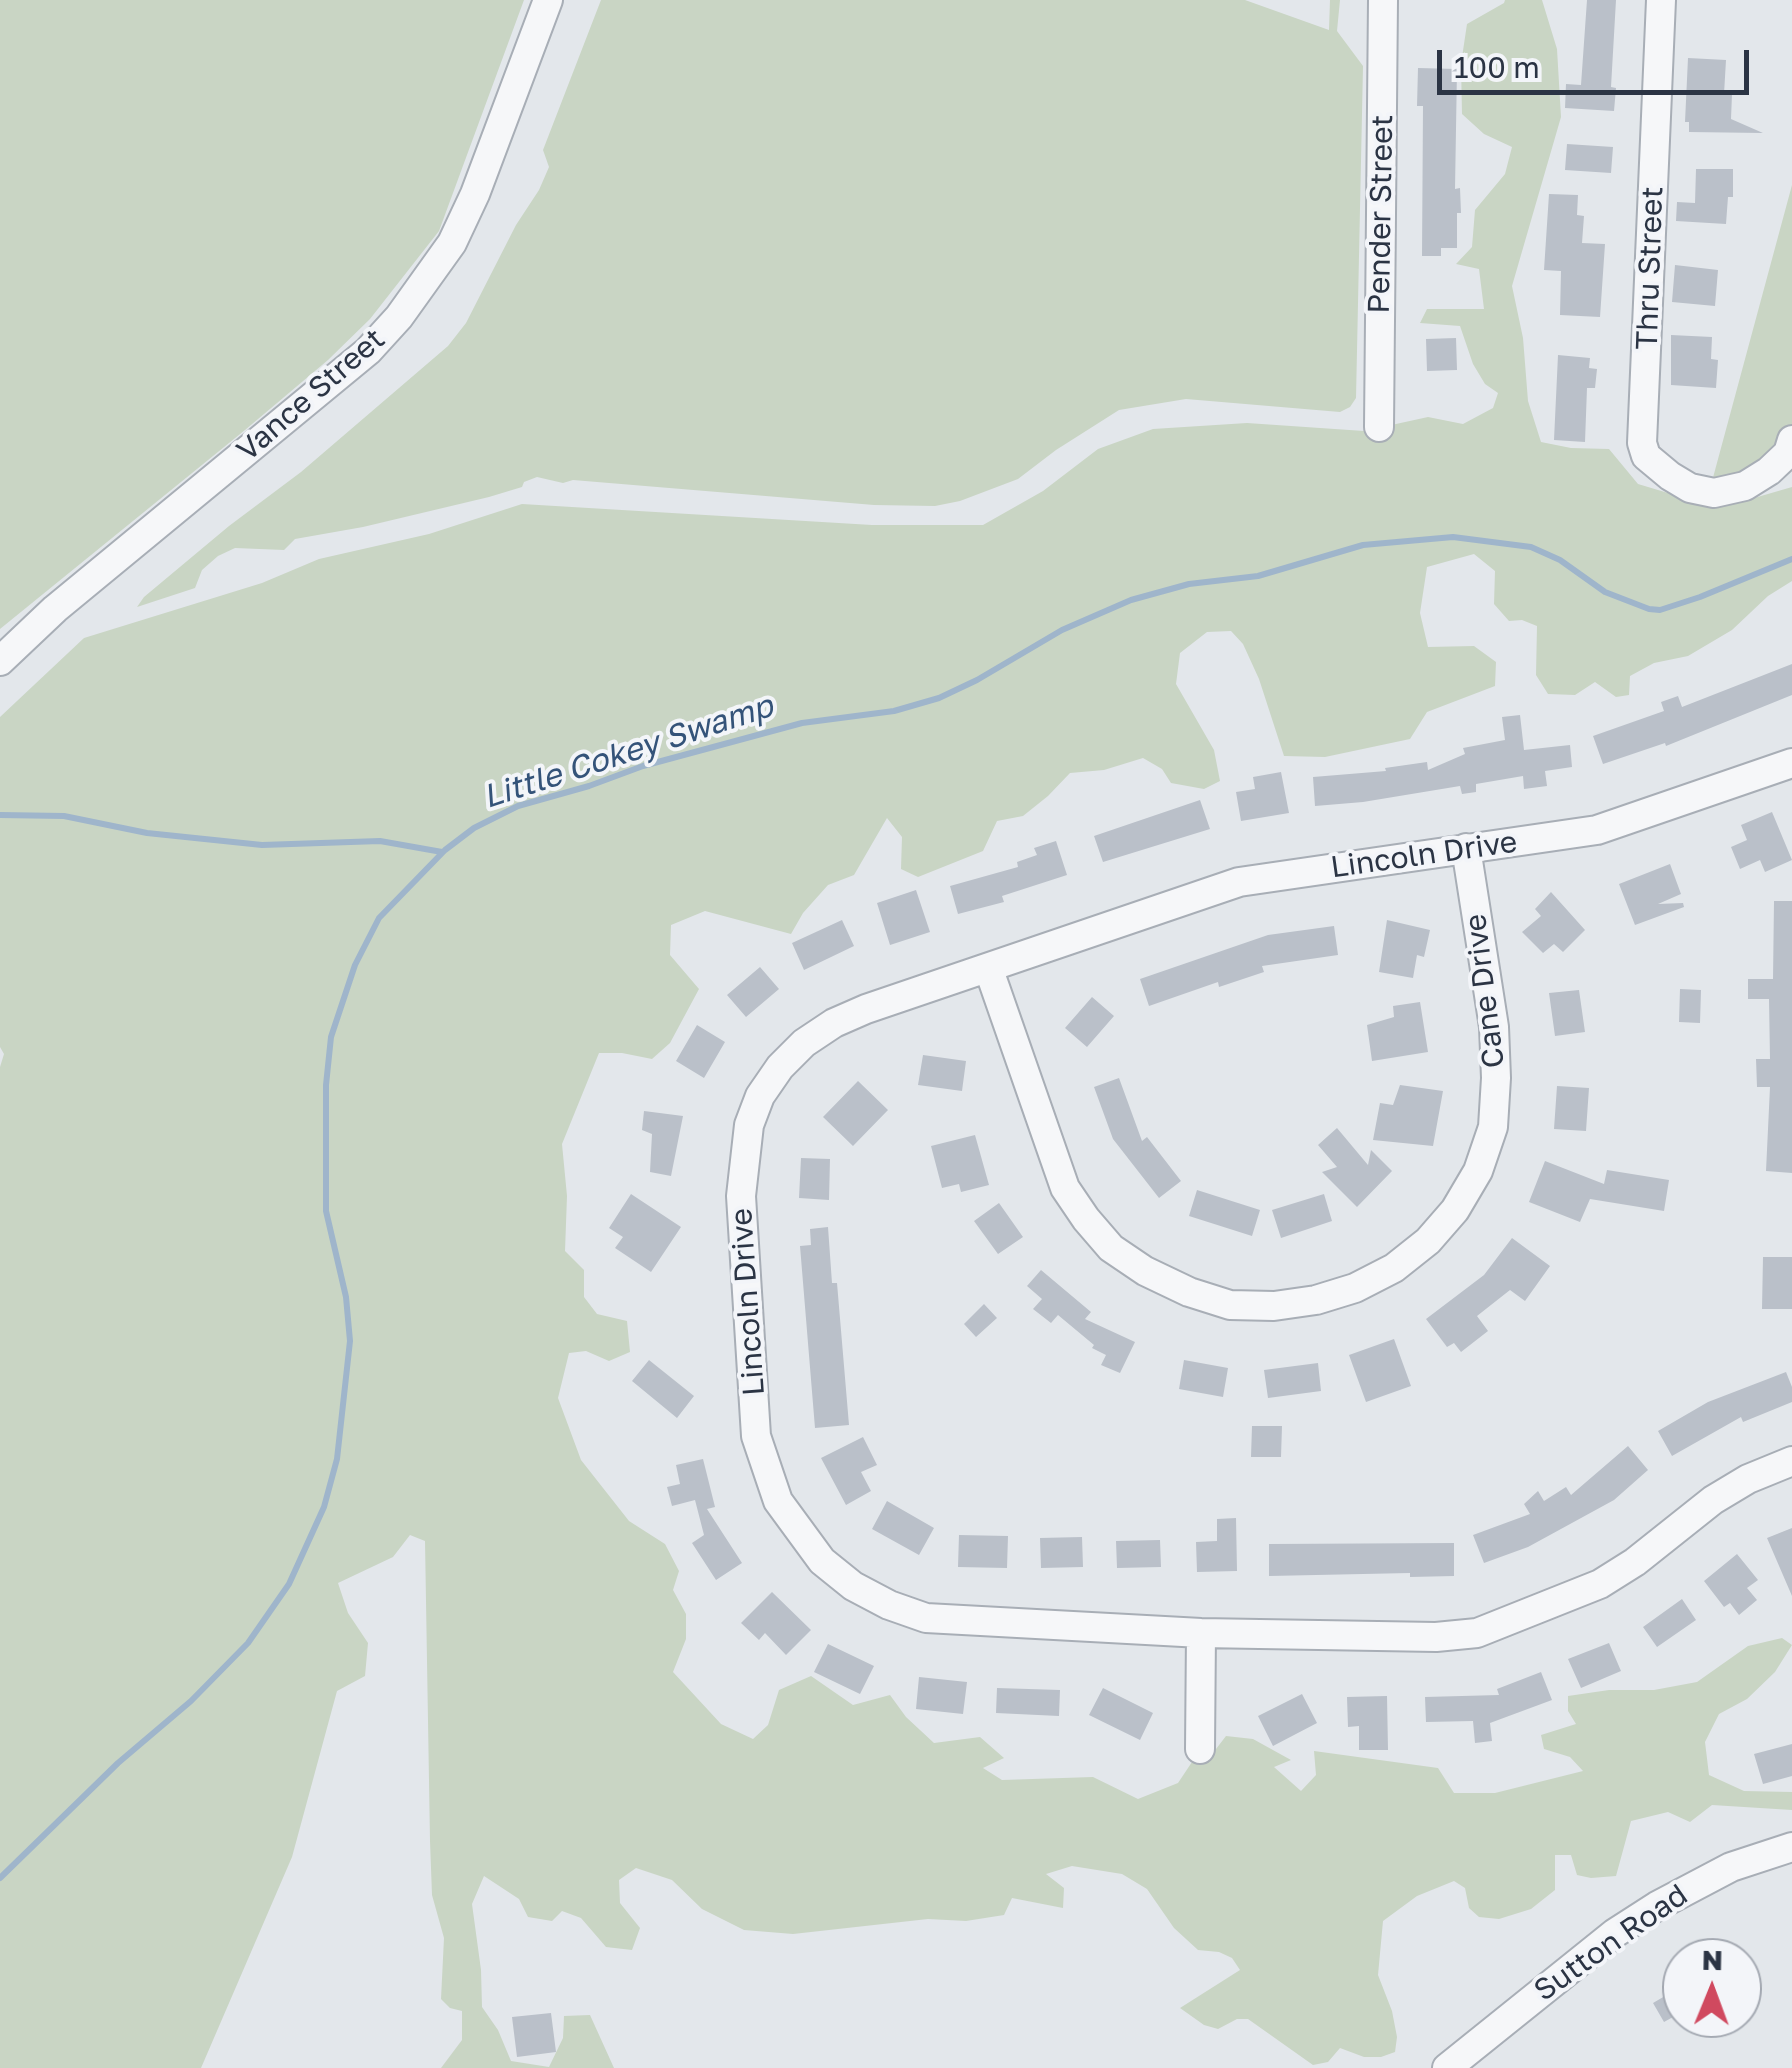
<!DOCTYPE html>
<style>
body{margin:0}
#map{position:relative;width:1792px;height:2068px;overflow:hidden;background:#e3e7eb;font-family:"Golos Text",sans-serif}
canvas{display:block}
.north{position:absolute;left:1662px;top:1938px;width:100px;height:100px;box-sizing:border-box;background:#f3f5f9;border:2px solid #a3a8b1;border-radius:50%;rotate:1deg;font-size:28px;font-weight:700;line-height:40px;text-align:center;color:#2b3444}
.north::after{content:'';display:block;margin:auto;width:35px;height:45px;background:#d0495f;clip-path:polygon(50% 0,100% 100%,50% 72%,0 100%)}
.scale{position:absolute;left:1437px;top:50px;width:312px;height:45px;box-sizing:border-box;border:5px solid #2b3444;border-top:0;padding-left:12px;font-size:30px;line-height:35px;white-space:nowrap;color:#2b3444;-webkit-text-stroke:8px #f3f5f9;paint-order:stroke}
</style>
<div id="map">
<canvas width="1792" height="2068"></canvas>
<div class="north">N</div>
<div class="scale">100 m</div>
</div>
<script>
const ctx = document.querySelector('canvas').getContext('2d');
ctx.lineJoin = 'round';
function paint(path, color) {
  ctx.fillStyle = color;
  ctx.fill(path, 'evenodd');
}
function toPath(rows) {
  const path = new Path2D();
  for (const r of rows) {
    path.moveTo(r[0], r[1]);
    for (let i = 2; i < r.length; i += 2) path.lineTo(r[i], r[i + 1]);
  }
  return path;
}
function stroke(path, color, width, dash) {
  ctx.strokeStyle = color;
  ctx.lineWidth = width;
  ctx.lineCap = dash ? 'butt' : 'round';
  ctx.setLineDash(dash || []);
  ctx.stroke(path);
}
function label(font, color, halo, rows, align = 'center') {
  ctx.font = font + ' "Golos Text",sans-serif';
  ctx.lineWidth = 8;
  ctx.setLineDash([]);
  ctx.textBaseline = 'middle';
  ctx.strokeStyle = halo;
  ctx.fillStyle = color;
  for (const [text, x, y, turn = 0] of rows) {
    ctx.save();
    ctx.translate(x, y);
    ctx.rotate((+turn || 0) * Math.PI / 180);
    ctx.textAlign = isNaN(turn) ? turn : align;
    if (halo) ctx.strokeText(text, 0, 0);
    ctx.fillText(text, 0, 0);
    ctx.restore();
  }
}
const green = toPath([
 [0,0,524,0,439,231,370,319,328,360,245,430,0,629],
 [601,0,1245,0,1329,30,1330,0,1340,0,1337,31,1363,66,1356,398,1350,407,1340,412,1186,399,1119,410,1056,450,1018,479,960,501,935,506,874,505,573,480,563,483,537,477,524,482,522,487,489,497,363,527,295,539,284,550,235,548,218,556,202,570,195,588,137,607,144,597,229,526,301,472,448,346,466,323,516,225,539,190,549,167,543,150],
 [1505,0,1542,0,1557,49,1561,117,1512,286,1523,338,1528,401,1541,442,1571,448,1609,449,1638,484,1698,502,1737,503,1792,487,1792,581,1768,596,1732,630,1688,656,1654,663,1630,676,1629,695,1616,697,1595,682,1575,695,1548,694,1536,675,1537,626,1522,620,1509,621,1494,604,1495,571,1474,554,1427,567,1420,613,1428,647,1474,646,1496,662,1495,686,1427,712,1410,739,1325,757,1284,756,1259,679,1243,644,1231,631,1207,632,1180,653,1176,684,1214,750,1220,781,1204,789,1171,783,1162,769,1143,758,1104,770,1070,773,1048,796,1023,816,997,821,983,851,918,877,901,869,902,837,887,818,854,875,828,885,803,913,791,934,705,911,671,925,670,955,699,989,670,1043,652,1059,622,1053,599,1053,562,1144,567,1196,565,1251,584,1270,584,1297,597,1314,627,1321,630,1352,609,1361,586,1351,569,1353,558,1398,581,1460,629,1521,665,1544,679,1571,673,1590,686,1614,686,1639,673,1672,721,1724,753,1739,768,1725,779,1690,811,1676,853,1705,890,1695,906,1717,934,1743,980,1737,1004,1758,983,1768,1002,1780,1093,1777,1138,1799,1178,1783,1192,1762,1216,1749,1226,1736,1253,1739,1291,1760,1274,1767,1301,1791,1316,1775,1314,1751,1438,1768,1454,1793,1495,1793,1583,1771,1570,1757,1544,1749,1541,1735,1576,1724,1568,1711,1568,1696,1609,1690,1654,1690,1697,1682,1748,1646,1782,1638,1792,1645,1775,1672,1747,1699,1719,1714,1705,1742,1709,1775,1744,1791,1792,1792,1792,1810,1712,1805,1690,1822,1668,1812,1631,1821,1616,1876,1591,1878,1577,1875,1571,1855,1555,1855,1555,1890,1531,1909,1499,1919,1479,1917,1469,1908,1465,1888,1454,1881,1417,1896,1383,1921,1378,1975,1392,2011,1397,2037,1395,2052,1381,2057,1364,2057,1340,2048,1328,2062,1313,2065,1248,2019,1237,2019,1218,2029,1204,2025,1180,2008,1240,1970,1232,1958,1219,1952,1198,1950,1174,1928,1147,1889,1122,1874,1072,1866,1046,1874,1064,1888,1063,1908,1012,1898,1004,1915,966,1921,928,1919,793,1934,744,1930,702,1909,672,1880,636,1868,619,1880,620,1903,640,1928,632,1950,606,1947,581,1918,562,1911,552,1921,528,1917,519,1899,484,1876,472,1904,481,1970,482,2007,498,2030,511,2061,549,2067,563,2038,564,2016,590,2015,614,2068,441,2068,462,2040,462,2011,450,2008,441,1999,444,1938,432,1895,430,1841,425,1541,410,1535,393,1557,338,1583,348,1613,368,1643,365,1676,337,1691,292,1857,201,2068,0,2068,0,1067,4,1054,0,1047,0,717,84,638,262,583,319,559,429,534,522,504,872,525,983,525,1043,491,1098,449,1153,429,1247,423,1364,431,1428,417,1463,424,1493,408,1498,393,1485,384,1473,364,1460,326,1420,323,1427,309,1484,309,1479,269,1456,264,1472,247,1475,210,1505,174,1512,147,1484,134,1462,114,1461,64,1467,24,1504,3],
 [1792,185,1792,449,1711,485]
]);
const stream = toPath([
 [0,815,64,816,147,833,262,845,380,841,442,852],
 [0,1878,118,1763,191,1701,248,1643,289,1584,324,1507,337,1459,350,1341,346,1297,326,1211,326,1085,331,1037,355,965,379,918,445,850,474,828,518,806,589,786,643,766,802,723,894,711,939,698,977,680,1062,630,1131,600,1189,584,1258,576,1363,545,1453,537,1531,547,1560,560,1605,592,1649,609,1660,610,1700,597,1792,559]
]);
const building = toPath([
 [1587,0,1616,0,1611,87,1616,88,1614,111,1565,108,1566,84,1581,85],
 [1688,58,1726,60,1724,94,1732,94,1731,119,1763,133,1689,132,1689,122,1685,122],
 [1418,68,1457,69,1455,189,1460,188,1461,213,1457,213,1457,248,1441,248,1441,256,1422,256,1423,106,1417,106],
 [1567,144,1613,147,1611,173,1565,170],
 [1696,169,1733,169,1733,197,1728,197,1726,224,1676,221,1677,202,1695,203],
 [1549,194,1578,195,1577,215,1584,216,1582,243,1605,244,1600,317,1560,315,1561,271,1544,270],
 [1675,265,1718,270,1715,306,1672,302],
 [1671,335,1712,337,1711,359,1718,360,1716,388,1671,385],
 [1456,338,1457,370,1427,371,1426,339],
 [1558,355,1590,358,1589,368,1597,369,1595,388,1587,388,1585,442,1554,440],
 [1792,664,1792,695,1666,746,1665,743,1603,764,1593,736,1664,711,1661,702,1678,696,1682,707],
 [1520,715,1524,750,1570,745,1572,767,1545,771,1547,786,1524,789,1523,776,1476,784,1476,792,1462,794,1460,786,1363,802,1315,806,1313,777,1386,771,1385,768,1427,762,1428,770,1465,754,1463,748,1505,740,1502,717],
 [1281,772,1289,813,1241,821,1236,792,1255,789,1253,777],
 [1200,800,1210,829,1103,862,1094,836],
 [1772,812,1792,860,1765,872,1760,860,1740,869,1731,847,1747,840,1741,825],
 [1056,841,1067,875,1002,896,1004,902,958,914,950,886,1018,867,1017,862,1037,855,1034,848],
 [1670,864,1681,894,1658,904,1683,903,1684,907,1635,925,1619,884],
 [916,890,930,932,890,945,877,903],
 [1551,892,1585,930,1563,952,1554,944,1543,953,1522,932,1541,916,1535,909],
 [1774,901,1792,901,1792,1173,1766,1171,1770,1087,1757,1087,1756,1059,1770,1059,1769,999,1748,999,1748,979,1773,979],
 [842,920,854,946,804,970,792,943],
 [1387,920,1430,930,1424,957,1417,955,1413,978,1379,972],
 [1334,926,1338,955,1262,966,1264,972,1219,987,1218,982,1149,1006,1140,979,1268,935],
 [760,967,779,989,746,1017,727,995],
 [1680,989,1701,990,1700,1023,1679,1022],
 [1579,990,1585,1032,1555,1036,1549,993],
 [1092,997,1114,1016,1087,1047,1065,1028],
 [1420,1002,1428,1052,1372,1061,1367,1025,1394,1017,1393,1006],
 [697,1025,725,1042,704,1078,676,1061],
 [923,1055,966,1061,962,1091,918,1085],
 [1119,1078,1142,1141,1147,1137,1181,1181,1159,1198,1113,1139,1094,1087],
 [858,1081,888,1110,853,1146,823,1117],
 [1400,1085,1443,1091,1433,1146,1373,1140,1380,1103,1393,1105],
 [1557,1086,1589,1088,1586,1131,1554,1129],
 [644,1111,683,1116,671,1176,650,1172,652,1134,642,1130],
 [1337,1128,1368,1165,1371,1150,1392,1171,1357,1207,1322,1172,1337,1167,1318,1145],
 [975,1135,989,1185,961,1192,959,1184,942,1188,931,1146],
 [801,1158,830,1159,829,1200,799,1198],
 [1545,1161,1604,1184,1607,1170,1669,1180,1664,1211,1590,1199,1580,1222,1529,1202],
 [1197,1190,1260,1210,1252,1236,1189,1216],
 [631,1194,681,1227,651,1272,615,1248,623,1237,609,1228],
 [1324,1194,1332,1221,1281,1238,1272,1210],
 [999,1203,1023,1237,998,1254,974,1221],
 [828,1227,832,1283,837,1283,849,1425,815,1428,800,1246,811,1245,810,1229],
 [1512,1238,1550,1266,1525,1301,1510,1290,1477,1316,1488,1331,1461,1352,1454,1343,1447,1347,1426,1319,1484,1275],
 [1763,1257,1792,1257,1792,1309,1762,1309],
 [1041,1270,1091,1312,1085,1319,1135,1342,1120,1373,1101,1365,1106,1355,1092,1348,1094,1345,1058,1315,1051,1323,1033,1309,1042,1299,1027,1286],
 [984,1304,997,1318,976,1337,964,1324],
 [1394,1339,1411,1386,1366,1402,1349,1355],
 [649,1360,694,1396,677,1418,632,1381],
 [1184,1360,1228,1368,1223,1397,1179,1389],
 [1318,1363,1321,1391,1268,1398,1264,1370],
 [1786,1372,1792,1387,1792,1402,1743,1422,1741,1417,1672,1456,1658,1431,1708,1402],
 [1252,1426,1282,1426,1281,1457,1251,1457],
 [863,1437,877,1465,861,1472,871,1491,846,1505,821,1458],
 [1628,1446,1648,1470,1614,1500,1528,1547,1484,1563,1473,1535,1530,1514,1524,1504,1538,1491,1544,1501,1566,1487,1571,1495],
 [703,1459,715,1507,707,1509,742,1563,716,1580,692,1543,704,1535,695,1500,672,1506,667,1487,680,1484,676,1465],
 [887,1501,934,1528,919,1555,872,1529],
 [1236,1518,1237,1571,1197,1572,1196,1542,1217,1541,1217,1519],
 [1792,1528,1792,1596,1767,1538],
 [959,1535,1008,1536,1007,1568,958,1567],
 [1082,1537,1083,1567,1041,1568,1040,1538],
 [1160,1540,1161,1567,1117,1568,1116,1541],
 [1454,1543,1454,1576,1410,1577,1410,1573,1269,1576,1269,1544],
 [1737,1554,1758,1580,1747,1588,1757,1600,1739,1615,1730,1603,1724,1607,1704,1581],
 [772,1592,811,1630,786,1655,765,1633,759,1640,741,1623],
 [1682,1599,1696,1620,1657,1647,1643,1627],
 [1609,1643,1621,1671,1581,1688,1568,1659],
 [828,1644,874,1666,860,1694,814,1672],
 [1541,1672,1552,1700,1490,1723,1492,1741,1475,1743,1473,1721,1426,1722,1425,1697,1499,1695,1497,1689],
 [919,1677,967,1682,963,1714,916,1709],
 [997,1688,1060,1690,1059,1716,996,1713],
 [1103,1688,1153,1713,1140,1740,1089,1715],
 [1302,1694,1317,1723,1273,1746,1258,1716],
 [1387,1696,1388,1750,1359,1750,1359,1726,1348,1727,1347,1697],
 [1792,1744,1792,1776,1763,1784,1754,1754],
 [1682,1986,1682,2012,1664,2022,1653,2003],
 [551,2013,556,2052,517,2057,512,2017]
]);
const minor = toPath([
 [1661,0,1642,443,1646,456,1670,476,1690,488,1714,493,1745,486,1769,471,1788,453,1792,440],
 [1379,427,1383,0],
 [0,661,55,609,368,351,399,317,452,243,475,194,548,0],
 [1792,763,1597,830,1239,882,866,1009,834,1023,804,1043,780,1067,760,1096,749,1125,741,1196,756,1436,778,1501,822,1561,853,1586,889,1605,926,1618,1201,1633,1436,1637,1477,1633,1600,1584,1635,1562,1713,1500,1748,1479,1792,1461],
 [989,970,1065,1188,1086,1219,1111,1248,1145,1271,1189,1292,1230,1305,1274,1306,1316,1300,1355,1288,1394,1268,1428,1241,1455,1210,1478,1171,1493,1127,1496,1078,1494,1027,1466,848],
 [1200,1749,1201,1633],
 [1447,2068,1615,1933,1657,1906,1731,1867,1792,1847]
]);
const streetNames = [
 ["Pender Street",1381,214,-89],
 ["Thru Street",1650,268,-88],
 ["Vance Street",311,395,-41],
 ["Lincoln Drive",1424,855,-8],
 ["Cane Drive",1485,991,-97],
 ["Lincoln Drive",748,1302,-94],
 ["Sutton Road",1611,1943,-35]
];
const waterNames = [
 ["Little Cokey Swamp",628,752,-18]
];
paint(green, '#c9d5c4');
stroke(stream, '#9fb5cb', 6);
paint(building, '#bac0c9');
stroke(minor, '#a8aeb6', 32);
stroke(minor, '#f6f7f9', 28);
label('30px', '#2b3444', '#f3f5f9', streetNames);
label('italic 32px', '#345379', '#f3f5f9', waterNames);
</script>
